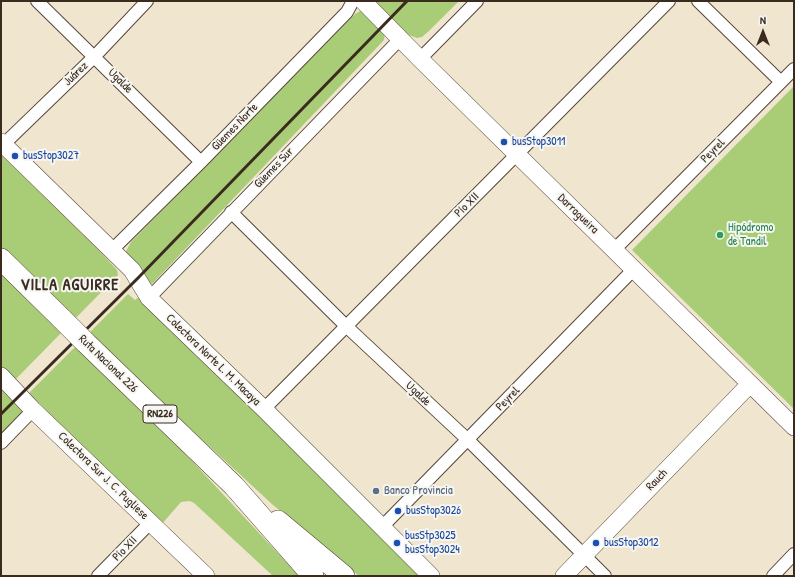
<!DOCTYPE html>
<meta charset="utf-8">
<style>
body{margin:0}
#map{position:relative;width:795px;height:577px;overflow:hidden;background:#f0e6cf;font-family:"Patrick Hand",sans-serif}
canvas{display:block}
.frame{position:absolute;inset:0;border:2px solid #3b2a1e;pointer-events:none}
.north{position:absolute;left:743px;top:12px;width:40px;height:40px;-webkit-text-stroke:3px #f6f6f2;paint-order:stroke;rotate:0deg;font-size:11px;font-weight:700;line-height:16px;text-align:center;color:#3b2a1e}
.north::after{content:'';display:block;margin:auto;width:14px;height:18px;background:#3b2a1e;clip-path:polygon(50% 0,100% 100%,50% 72%,0 100%)}
</style>
<div id="map">
<canvas width="795" height="577"></canvas>
<div class="frame"></div>
<div class="north">N</div>
</div>
<script>
const ctx = document.querySelector('canvas').getContext('2d');
ctx.lineJoin = 'round';
function paint(path, color) {
  ctx.fillStyle = color;
  ctx.fill(path, 'evenodd');
}
function toPath(rows) {
  const path = new Path2D();
  for (const r of rows) {
    path.moveTo(r[0], r[1]);
    for (let i = 2; i < r.length; i += 2) path.lineTo(r[i], r[i + 1]);
  }
  return path;
}
function stroke(path, color, width, dash) {
  ctx.strokeStyle = color;
  ctx.lineWidth = width;
  ctx.lineCap = dash ? 'butt' : 'round';
  ctx.setLineDash(dash || []);
  ctx.stroke(path);
}
function label(font, color, halo, rows, align = 'center') {
  ctx.font = font + ' "Patrick Hand",sans-serif';
  ctx.lineWidth = 4;
  ctx.setLineDash([]);
  ctx.textBaseline = 'middle';
  ctx.strokeStyle = halo;
  ctx.fillStyle = color;
  for (const [text, x, y, turn = 0] of rows) {
    ctx.save();
    ctx.translate(x, y);
    ctx.rotate((+turn || 0) * Math.PI / 180);
    ctx.textAlign = isNaN(turn) ? turn : align;
    if (halo) ctx.strokeText(text, 0, 0);
    ctx.fillText(text, 0, 0);
    ctx.restore();
  }
}
const green = toPath([
 [375,1,459,1,429,31,422,37,417,38,409,35],
 [360,11,366,12,385,33,384,40,153,283,149,285,125,253,131,242,355,14],
 [794,86,794,409,632,250],
 [1,154,83,233,117,270,118,275,14,381,1,368,1,272,66,313,1,248],
 [128,294,135,300,140,296,422,576,359,576,273,505,91,337,80,348,193,462,299,576,273,576,194,503,190,501,181,502,161,525,29,393],
 [1,383,26,410,1,437]
]);
const street = toPath([
 [37,1,201,162],
 [698,1,781,82],
 [420,59,477,1],
 [4,144,95,56,147,1],
 [231,212,346,326,468,440,605,576],
 [112,250,201,162,347,12,353,1],
 [614,250,794,69],
 [149,298,401,38],
 [264,409,669,1],
 [1,443,33,410],
 [381,528,634,269],
 [98,576,151,522],
 [773,576,794,554]
]);
const secondary = toPath([
 [363,1,420,59,794,427],
 [1,142,132,270,149,298,264,409,431,576],
 [1,376,33,410,206,576],
 [564,576,750,384]
]);
const highway = toPath([
 [1,259,62,319],
 [85,342,234,486,313,576],
 [278,521,344,576]
]);
const rail = toPath([
 [1,414,138,278,407,1]
]);
const highwayBridge = toPath([
 [62,319,85,342]
]);
const markers = [
 [504,142,4,"#1a4fb4"],
 [15,156,4,"#1a4fb4"],
 [720,235,4,"#2e9e5b"],
 [376,491,4,"#5c6f8a"],
 [398,511,4,"#1a4fb4"],
 [397,543,4,"#1a4fb4"],
 [596,543,4,"#1a4fb4"]
];
const shields = [
 [160,414,34]
];
const shieldNames = [
 ["RN226",160,414]
];
const streetNames = [
 ["Juárez",76,74,-44],
 ["Ugalde",120,81,45],
 ["Güemes Norte",235,127,-46],
 ["Peyrel",713,151,-45],
 ["Güemes Sur",274,168,-46],
 ["Pío XII",467,205,-45],
 ["Darragueira",578,214,44],
 ["Colectora Norte L. M. Macaya",213,360,44],
 ["Ruta Nacional 226",108,364,44],
 ["Ugalde",418,394,43],
 ["Peyrel",508,399,-46],
 ["Colectora Sur J. C. Pugliese",103,476,44],
 ["Rauch",657,480,-46],
 ["Pío XII",125,549,-46]
];
const transitNames = [
 ["busStop3011",512,142],
 ["busStop3027",23,156],
 ["busStop3026",406,511],
 ["busStp3025",405,536],
 ["busStop3024",405,550],
 ["busStop3012",604,543]
];
const leisureNames = [
 ["Hipódromo",728,228],
 ["de Tandil",728,242]
];
const serviceNames = [
 ["Banco Provincia",384,491]
];
const districtNames = [
 ["VILLA AGUIRRE",70,286]
];
paint(green, '#a9cd76');
stroke(street, '#564639', 14);
stroke(secondary, '#564639', 18);
stroke(highway, '#564639', 22);
stroke(street, '#fff', 12);
stroke(secondary, '#fff', 17);
stroke(highway, '#fff', 21);
stroke(rail, '#3b2a1e', 3);
stroke(highwayBridge, '#564639', 22, []);
stroke(highwayBridge, '#fff', 21);
for (const [x, y, r, color] of markers) {
  const dot = new Path2D();
  dot.arc(x, y, r, 0, 2 * Math.PI);
  ctx.fillStyle = color;
  ctx.fill(dot);
  stroke(dot, '#f6f6f2', 1.5);
}
for (const [x, y, w] of shields) {
  const box = new Path2D();
  box.roundRect(x - w / 2, y - 9, w, 18, 3);
  ctx.fillStyle = '#f6f6f2';
  ctx.fill(box);
  stroke(box, '#3b2a1e', 1);
}
label('bold 11px', '#3b2a1e', null, shieldNames);
label('12px', '#3b2a1e', '#f6f6f2', streetNames);
label('12px', '#164399', '#f6f6f2', transitNames, 'left');
label('12px', '#27864d', '#f6f6f2', leisureNames, 'left');
label('12px', '#4e5e75', '#f6f6f2', serviceNames, 'left');
ctx.letterSpacing = '1px';
label('bold 16px', '#3b2a1e', '#f6f6f2', districtNames);
ctx.letterSpacing = '0px';
</script>
